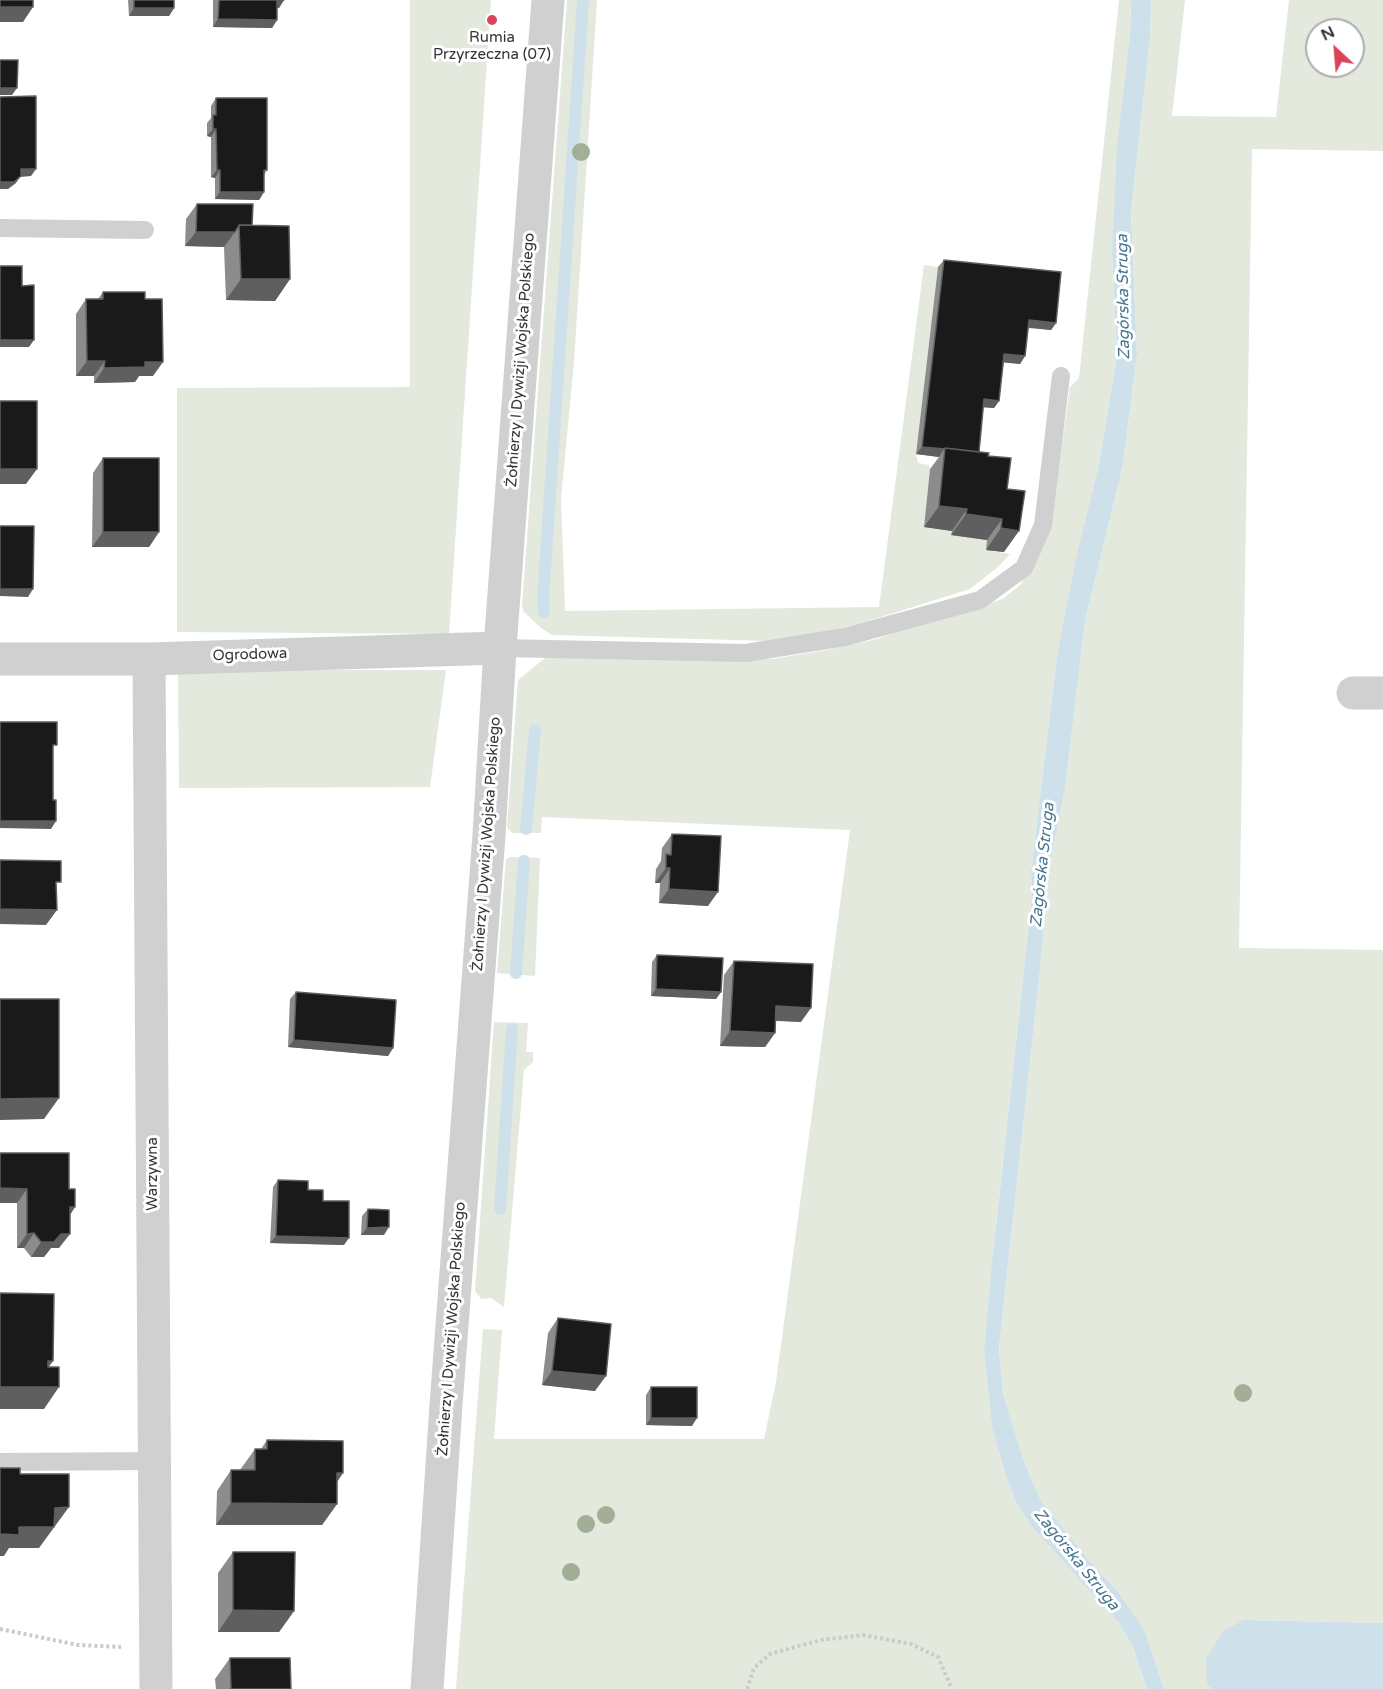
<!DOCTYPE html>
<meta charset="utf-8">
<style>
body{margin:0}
#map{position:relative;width:1383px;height:1689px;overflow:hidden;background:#fff;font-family:"Varela Round",sans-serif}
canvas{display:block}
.north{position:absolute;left:1305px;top:18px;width:60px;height:60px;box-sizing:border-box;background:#fff;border:2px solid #adadad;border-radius:50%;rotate:334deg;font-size:16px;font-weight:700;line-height:24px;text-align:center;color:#333}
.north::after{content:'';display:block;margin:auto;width:21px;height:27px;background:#da4556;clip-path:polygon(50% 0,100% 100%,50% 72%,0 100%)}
</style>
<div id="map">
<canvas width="1383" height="1689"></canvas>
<div class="north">N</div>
</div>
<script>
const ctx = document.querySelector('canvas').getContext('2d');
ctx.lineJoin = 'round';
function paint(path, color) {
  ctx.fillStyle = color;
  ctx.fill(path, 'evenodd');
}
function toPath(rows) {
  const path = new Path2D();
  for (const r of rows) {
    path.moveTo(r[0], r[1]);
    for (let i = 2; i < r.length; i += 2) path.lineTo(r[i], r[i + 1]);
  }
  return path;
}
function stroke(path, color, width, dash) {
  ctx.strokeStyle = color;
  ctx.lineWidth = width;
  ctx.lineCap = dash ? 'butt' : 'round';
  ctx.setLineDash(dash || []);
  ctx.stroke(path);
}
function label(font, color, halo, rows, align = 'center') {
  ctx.font = font + ' "Varela Round",sans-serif';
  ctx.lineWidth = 6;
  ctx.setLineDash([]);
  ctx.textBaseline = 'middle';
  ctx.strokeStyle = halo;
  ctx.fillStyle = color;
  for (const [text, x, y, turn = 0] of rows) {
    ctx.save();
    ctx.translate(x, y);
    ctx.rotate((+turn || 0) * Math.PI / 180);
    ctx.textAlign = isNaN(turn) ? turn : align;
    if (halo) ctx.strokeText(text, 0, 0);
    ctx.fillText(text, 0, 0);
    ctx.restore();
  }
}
const green = toPath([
 [410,0,491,0,449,634,177,632,177,388,410,387],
 [567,0,597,0,574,362,561,499,565,611,879,607,924,265,938,267,916,454,918,463,929,465,930,469,924,527,952,531,951,535,987,540,986,550,1010,554,998,567,970,589,859,624,826,632,770,641,552,635,541,628,524,612,522,606],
 [1119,0,1131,0,1130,36,1112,254,1117,354,1099,465,1081,542,1057,656,1031,871,1032,896,996,1224,984,1350,992,1428,1006,1476,1016,1502,1032,1527,1119,1623,1133,1647,1147,1689,456,1689,483,1329,502,1330,494,1439,764,1439,776,1382,850,830,542,817,541,833,512,833,507,827,518,680,550,654,773,659,826,650,877,639,903,629,979,608,1004,598,1021,584,1042,547,1051,520,1070,387,1079,378],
 [1151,0,1185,0,1172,116,1276,117,1289,0,1383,0,1383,151,1252,149,1239,948,1383,950,1383,1623,1244,1620,1207,1685,1212,1689,1164,1689,1145,1631,1119,1593,1085,1556,1040,1499,1023,1459,1003,1393,999,1348,1042,951,1047,891,1045,889,1065,789,1085,621,1123,465,1137,354,1131,212,1150,38],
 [1317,30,1353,30,1353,66,1317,66],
 [178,670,446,670,430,787,179,788],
 [511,857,540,858,535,976,497,973,506,859],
 [494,1022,528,1023,526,1052,533,1052,533,1062,524,1070,504,1307,491,1298,481,1299,475,1291]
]);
const water = toPath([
 [1131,0,1151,0,1150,38,1131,212,1137,354,1123,465,1085,621,1065,789,1045,889,1047,890,1042,951,999,1348,1003,1393,1023,1459,1040,1499,1085,1556,1119,1593,1145,1631,1164,1689,1147,1689,1133,1647,1119,1623,1032,1527,1016,1502,1006,1476,992,1428,984,1350,992,1262,1032,896,1031,871,1057,656,1076,559,1099,465,1117,354,1112,254,1117,147,1130,36],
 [1244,1620,1383,1623,1383,1689,1212,1689,1207,1685,1206,1659,1223,1631]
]);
const stream = toPath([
 [544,612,543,599,583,0],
 [526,829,535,730],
 [516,973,524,861],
 [500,1209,512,1029]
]);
const path = toPath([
 [0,1629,78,1645,121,1647],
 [747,1689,754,1668,770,1654,821,1640,863,1635,911,1644,938,1657,952,1689]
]);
const service = toPath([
 [0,228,145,230],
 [500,648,746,653,845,637,980,600,1024,568,1043,525,1061,376],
 [0,1462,155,1461]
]);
const minor = toPath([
 [0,659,149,659,500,648],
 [149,659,156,1689],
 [1353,693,1383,693]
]);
const tertiary = toPath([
 [427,1689,446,1405,489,835,500,648,548,0]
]);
const trees = [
 [581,152],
 [1243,1393],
 [606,1515],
 [586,1524],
 [571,1572]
];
const wall = toPath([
 [128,0,174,0,174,8,169,16,129,16],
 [213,0,284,0,279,8,277,8,277,20,272,28,213,27],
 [216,98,267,170,264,175,264,192,259,200,215,199,215,178,211,177,211,137,207,136,207,123,211,118,211,106],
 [197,204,252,225,290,279,275,301,226,300,224,247,185,246,186,219],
 [944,260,1056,323,1051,330,1028,328,1025,356,1020,364,1004,362,999,401,994,408,983,407,979,452,988,456,1007,489,1004,552,986,550,987,540,951,535,952,531,924,527,930,469,939,457,916,454,938,267],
 [103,292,145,299,153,376,139,376,135,382,94,383,94,376,76,376,76,314,86,299,98,299],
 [103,458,159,532,149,547,92,547,93,473],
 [672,834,708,906,659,903,660,883,655,883,656,869,661,861,662,848],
 [657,955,721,992,716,999,651,996,652,962],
 [734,961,801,1022,776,1021,775,1033,765,1047,720,1046,724,975],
 [296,992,393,1048,388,1056,288,1047,290,999],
 [0,1153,69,1189,75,1207,70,1215,59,1248,51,1248,44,1257,31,1257,24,1248,17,1248,17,1203,0,1203],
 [278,1180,308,1190,344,1245,270,1243,273,1187],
 [368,1209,384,1235,361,1235,362,1216],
 [558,1318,595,1391,542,1385,548,1333],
 [651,1387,692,1426,646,1425,646,1395],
 [267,1440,343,1473,337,1482,337,1504,322,1525,216,1525,217,1491,231,1470,240,1470,255,1449,261,1449],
 [233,1552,294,1611,279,1632,218,1632,218,1573],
 [230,1658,291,1689,216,1689,215,1679]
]);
const shadedWall = toPath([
 [277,0,284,0,279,8,272,8],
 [0,7,33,7,23,22,0,22],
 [134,8,174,8,169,16,129,16],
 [218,19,277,20,272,28,213,27],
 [0,88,17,88,12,95,0,95],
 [213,129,216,129,211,137,207,136],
 [21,169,36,169,31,176,20,177,16,183,8,189,0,189,0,182],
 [217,170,220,170,215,178,211,177],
 [220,192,264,192,259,200,215,199],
 [196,232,235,232,224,247,185,246],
 [241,279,290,279,275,301,226,300],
 [1029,320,1056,323,1051,330,1024,327],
 [0,340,34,340,29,347,0,347],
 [1004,354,1025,356,1020,364,999,362],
 [87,361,105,361,94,376,76,376],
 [145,362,163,362,153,376,139,376,135,382,94,383,104,368],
 [984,399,999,401,994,408,979,407],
 [922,447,944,449,939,457,916,454],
 [0,469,37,469,26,484,0,484],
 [939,506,967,509,952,531,924,527],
 [966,514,1002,519,987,540,951,535],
 [1001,528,1019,531,1004,552,986,550],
 [103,532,159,532,149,547,92,547],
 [0,589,33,589,28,597,0,596],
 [0,821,56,821,51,829,0,828],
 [666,868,670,868,660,883,655,883],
 [669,889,718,892,708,906,659,903],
 [0,909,57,910,46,925,0,924],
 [656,989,721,992,716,999,651,996],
 [776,1006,811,1008,801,1022,766,1020],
 [730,1031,775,1033,765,1047,720,1046],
 [294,1040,393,1048,388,1056,288,1047],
 [59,1098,44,1119,0,1120,0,1099],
 [0,1188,27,1189,17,1203,0,1203],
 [70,1207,75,1207,65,1222],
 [389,1227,384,1235,361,1235,367,1228],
 [34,1233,24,1248,17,1248,27,1234],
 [61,1234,70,1234,59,1248,51,1248,44,1257,31,1257,41,1242],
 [276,1236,349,1238,344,1245,270,1243],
 [48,1361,53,1361,38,1382],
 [552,1371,606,1376,595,1391,542,1385],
 [0,1387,59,1387,44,1409,0,1409],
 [651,1418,697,1418,692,1426,646,1425],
 [337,1473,343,1473,328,1495],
 [231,1503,337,1504,322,1525,216,1525],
 [69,1507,39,1548,9,1548,4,1556,0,1556,0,1534,19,1527,55,1508],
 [233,1610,294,1611,279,1632,218,1632]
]);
const building = toPath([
 [0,0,33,0,33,7,0,7,0,0],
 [134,0,174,0,174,8,134,8,134,0],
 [219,0,284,0,277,0,277,20,218,19,219,0],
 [0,60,18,60,17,88,0,88,0,60],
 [36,96,36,169,21,169,21,176,14,182,0,182,0,97,36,96],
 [216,98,267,98,267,170,264,170,264,192,220,192,220,170,217,170,216,129,213,129,213,115,216,115,216,98],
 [197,204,253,204,252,225,239,225,235,232,196,232,197,204],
 [239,225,289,226,290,279,241,279,239,225],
 [944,260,1061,272,1056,323,1029,320,1025,356,1004,354,999,401,984,399,979,452,945,448,945,449,922,447,944,260],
 [0,266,22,266,22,286,34,285,34,340,0,340,0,266],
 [103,292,145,292,145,299,162,299,163,362,145,362,145,367,104,368,105,361,87,361,86,299,103,299,103,292],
 [0,401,37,401,37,469,0,469,0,401],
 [945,448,989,453,988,456,1011,458,1007,489,1025,491,1019,531,1001,528,1002,519,966,514,967,509,939,506,945,448],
 [103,458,159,458,159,532,103,532,103,458],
 [0,526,34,526,33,589,0,589,0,526],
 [0,722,57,722,57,745,53,745,53,800,56,800,56,821,0,821,0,722],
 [672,834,721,836,718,892,669,889,670,868,666,868,666,854,671,855,672,834],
 [0,860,61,861,61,882,56,882,57,910,0,909,0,860],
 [657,955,723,958,721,992,656,989,657,955],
 [734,961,813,964,811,1008,776,1006,775,1033,730,1031,734,961],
 [296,992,396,1000,393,1048,294,1040,296,992],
 [0,999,59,999,59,1098,0,1099,0,999],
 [0,1153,69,1153,69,1189,75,1189,75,1207,70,1207,70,1234,61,1234,54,1242,41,1242,34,1233,27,1234,27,1189,0,1188,0,1153],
 [278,1180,308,1181,308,1190,323,1190,323,1201,349,1201,349,1238,276,1236,278,1180],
 [368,1209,389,1210,389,1227,367,1228,368,1209],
 [0,1293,54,1294,53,1361,48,1361,48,1367,59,1367,59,1387,0,1387,0,1293],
 [558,1318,611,1324,606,1376,552,1371,558,1318],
 [651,1387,697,1387,697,1418,651,1418,651,1387],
 [267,1440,343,1441,343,1473,337,1473,337,1504,231,1503,231,1470,255,1470,255,1449,267,1449,267,1440],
 [0,1468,20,1468,20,1474,69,1474,69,1507,55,1508,54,1527,19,1527,19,1535,0,1534,0,1468],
 [233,1552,295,1552,294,1611,233,1610,233,1552],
 [230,1658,290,1658,291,1689,231,1689,230,1658]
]);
const markers = [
 [492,20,6,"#da4556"]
];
const poiNames = [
 ["Rumia",492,38],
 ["Przyrzeczna (07)",492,55]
];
const streetNames = [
 ["Żołnierzy I Dywizji Wojska Polskiego",521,360,-86],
 ["Ogrodowa",250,655,-2],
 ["Żołnierzy I Dywizji Wojska Polskiego",487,844,-86],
 ["Warzywna",153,1174,-90],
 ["Żołnierzy I Dywizji Wojska Polskiego",452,1329,-86]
];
const waterNames = [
 ["Zagórska Struga",1124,297,-91],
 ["Zagórska Struga",1043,865,-84],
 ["Zagórska Struga",1076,1560,51]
];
paint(green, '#e3e9dd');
paint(water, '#cee0ea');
stroke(stream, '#cee0ea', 12);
stroke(path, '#cacaca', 4, [3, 3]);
stroke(service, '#d0d0d0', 18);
stroke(minor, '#d0d0d0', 33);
stroke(tertiary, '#d0d0d0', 33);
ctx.fillStyle = '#a3ae97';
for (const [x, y] of trees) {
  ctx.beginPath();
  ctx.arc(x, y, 9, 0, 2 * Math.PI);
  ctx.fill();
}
paint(wall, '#8c8c8c');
paint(shadedWall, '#5f5f5f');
paint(building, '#1a1a1a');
stroke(building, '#5f5f5f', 1.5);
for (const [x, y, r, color] of markers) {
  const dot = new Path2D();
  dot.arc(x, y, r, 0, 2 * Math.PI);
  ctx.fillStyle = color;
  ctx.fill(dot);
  stroke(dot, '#fff', 2);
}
label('15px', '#333', '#fff', poiNames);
label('15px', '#333', '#fff', streetNames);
label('italic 16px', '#457691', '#fff', waterNames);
</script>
